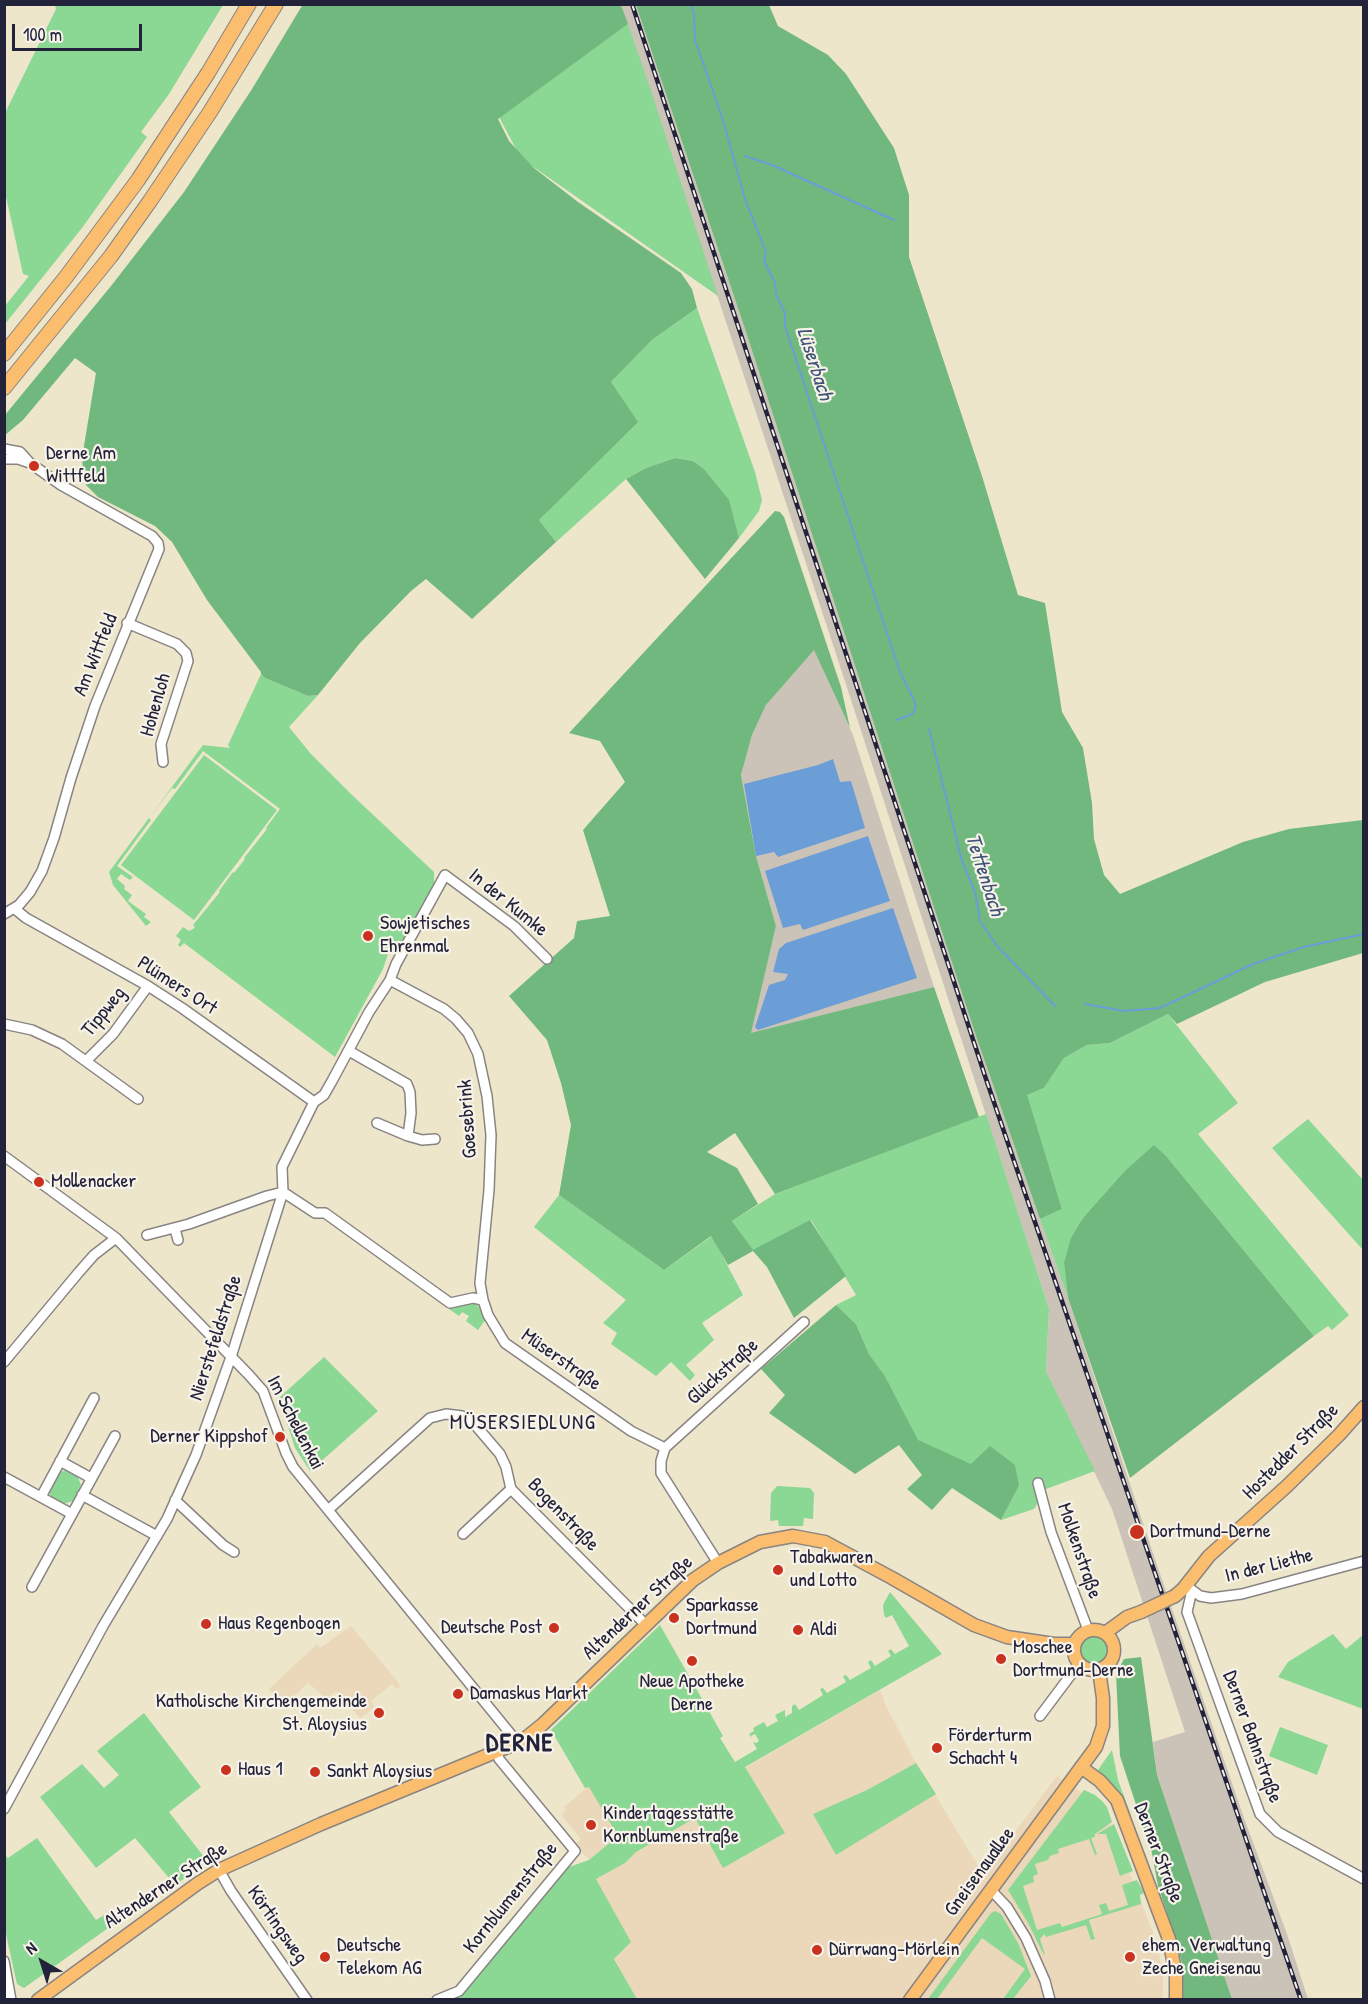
<!DOCTYPE html>
<meta charset="utf-8">
<style>
body{margin:0}
#map{position:relative;width:1368px;height:2004px;overflow:hidden;background:#ede6cb;font-family:"Patrick Hand",sans-serif}
canvas{display:block}
.frame{position:absolute;inset:0;border:6px solid #22223b;pointer-events:none}
.north{position:absolute;left:12px;top:1932px;width:60px;height:60px;-webkit-text-stroke:4px #f7f3e8;paint-order:stroke;rotate:321deg;font-size:16px;font-weight:700;line-height:24px;text-align:center;color:#22223b}
.north::after{content:'';display:block;margin:auto;width:21px;height:27px;background:#22223b;clip-path:polygon(50% 0,100% 100%,50% 72%,0 100%)}
.scale{position:absolute;left:12px;top:24px;width:130px;height:27px;box-sizing:border-box;border:3px solid #22223b;border-top:0;padding-left:8px;font-size:18px;line-height:21px;white-space:nowrap;color:#22223b;-webkit-text-stroke:4px #f7f3e8;paint-order:stroke}
</style>
<div id="map">
<canvas width="1368" height="2004"></canvas>
<div class="frame"></div>
<div class="north">N</div>
<div class="scale">100 m</div>
</div>
<script>
const ctx = document.querySelector('canvas').getContext('2d');
ctx.lineJoin = 'round';
function paint(path, color) {
  ctx.fillStyle = color;
  ctx.fill(path, 'evenodd');
}
function toPath(rows) {
  const path = new Path2D();
  for (const r of rows) {
    if (r.length === 3) {
      path.moveTo(r[0] + r[2], r[1]);
      path.arc(r[0], r[1], r[2], 0, 2 * Math.PI);
      continue;
    }
    path.moveTo(r[0], r[1]);
    for (let i = 2; i < r.length; i += 2) path.lineTo(r[i], r[i + 1]);
  }
  return path;
}
function stroke(path, color, width, dash) {
  ctx.strokeStyle = color;
  ctx.lineWidth = width;
  ctx.lineCap = dash ? 'butt' : 'round';
  ctx.setLineDash(dash || []);
  ctx.stroke(path);
}
function label(font, color, halo, rows, align = 'center') {
  ctx.font = font + ' "Patrick Hand",sans-serif';
  ctx.lineWidth = 4.5;
  ctx.setLineDash([]);
  ctx.textBaseline = 'middle';
  ctx.strokeStyle = halo;
  ctx.fillStyle = color;
  for (const [text, x, y, turn = 0] of rows) {
    ctx.save();
    ctx.translate(x, y);
    ctx.rotate((+turn || 0) * Math.PI / 180);
    ctx.textAlign = isNaN(turn) ? turn : align;
    if (halo) ctx.strokeText(text, 0, 0);
    ctx.fillText(text, 0, 0);
    ctx.restore();
  }
}
const built = toPath([
 [351,1626,395,1678,400,1686,397,1689,392,1684,371,1701,375,1707,360,1718,336,1691,327,1699,308,1683,283,1706,269,1689,317,1644,320,1648],
 [880,1690,886,1706,916,1763,983,1874,1057,1776,1104,1807,1154,1935,1163,1971,1163,1999,637,1999,614,1958,596,1879,625,1863,636,1852,695,1818,739,1860,785,1833,745,1768],
 [589,1786,618,1836,589,1860,575,1844,581,1839,561,1815,566,1810,564,1807]
]);
const industrial = toPath([
 [621,5,636,5,744,326,976,1036,1068,1298,1159,1571,1244,1818,1287,1934,1308,1999,1232,1999,1157,1775,1153,1742,1185,1732,1112,1509,1046,1371,1049,1309,840,666],
 [814,649,853,735,934,987,750,1034,776,926,756,856,741,775,752,735,766,705]
]);
const green = toPath([
 [55,5,223,5,169,94,141,132,147,137,82,228,5,324,5,306,29,276,23,274,5,192,5,113,56,9],
 [628,24,652,94,718,296,525,161,515,147,499,117],
 [697,308,755,472,762,500,759,511,739,538,728,500,704,469,693,461,675,458,646,468,626,479,556,542,539,520,555,503,611,382,652,340],
 [261,674,265,678,308,696,318,695,289,727,311,754,351,794,434,872,434,884,397,952,390,948,383,969,335,1057,184,943,180,947,178,945,181,940,176,936,183,927,189,931,193,929,195,927,193,925,220,892,219,891,233,872,234,873,245,859,244,858,267,829,266,828,280,809,203,751,175,789,172,788,149,818,151,820,117,866,133,877,130,880,121,874,117,879,125,886,124,889,132,895,128,901,146,914,144,917,151,922,146,926,113,885,109,872,203,745,230,748,228,745],
 [204,755,277,810,194,920,121,865],
 [1168,1014,1238,1103,1198,1134,1349,1315,1332,1330,1328,1326,1314,1336,1167,1157,1104,1196,1083,1218,1064,1263,1068,1298,1040,1219,1062,1209,1026,1095,1044,1088,1064,1058,1087,1045,1110,1043],
 [986,1114,1049,1309,1046,1371,1095,1471,1046,1489,1034,1509,1001,1520,1019,1486,918,1441,885,1376,869,1354,856,1324,836,1305,856,1295,811,1220,753,1251,732,1221,775,1194],
 [1308,1119,1363,1180,1363,1250,1272,1148],
 [559,1195,664,1270,712,1236,743,1295,702,1323,714,1340,686,1365,695,1375,690,1381,671,1362,656,1376,611,1344,617,1333,603,1323,626,1300,534,1227],
 [471,1302,478,1306,486,1319,478,1330,466,1321,469,1316,462,1312,459,1316,449,1309,452,1305],
 [324,1357,378,1411,310,1471,295,1448,279,1398],
 [67,1470,77,1475,81,1485,73,1501,63,1504,52,1498,49,1492,59,1472],
 [777,1486,810,1488,814,1493,813,1519,804,1518,803,1526,779,1526,778,1520,770,1521,771,1493],
 [890,1592,942,1654,745,1767,785,1833,723,1868,695,1818,636,1852,625,1863,596,1879,631,1942,614,1959,637,1999,452,2000,460,1996,569,1867,589,1860,618,1836,589,1787,585,1788,551,1730,660,1625,723,1736,720,1738,735,1762,757,1749,753,1742,756,1743,759,1741,755,1734,751,1736,752,1739,749,1734,754,1731,753,1728,764,1722,767,1727,778,1721,775,1715,785,1710,785,1717,792,1713,792,1706,795,1704,799,1710,823,1695,820,1689,823,1688,827,1693,846,1682,843,1676,846,1675,850,1680,871,1668,868,1662,871,1660,875,1666,891,1656,888,1651,891,1649,895,1654,909,1646,892,1615,886,1618,884,1615,883,1605],
 [1333,1634,1346,1649,1363,1635,1363,1709,1278,1677,1288,1662],
 [1093,1650,14],
 [144,1713,201,1787,169,1812,208,1862,175,1885,135,1838,96,1868,40,1797,82,1764,104,1788,119,1775,97,1751],
 [1280,1727,1328,1745,1317,1775,1269,1756],
 [1112,1750,1118,1780,1130,1813,1128,1814,1113,1786,1098,1770],
 [916,1763,936,1794,836,1855,813,1814,867,1790],
 [1084,1790,1095,1795,1102,1801,1107,1807,1112,1822,1095,1834,1095,1837,1091,1838,1097,1854,1095,1855,1089,1839,1058,1849,1059,1853,1050,1856,1048,1860,1035,1864,1038,1874,1033,1876,1034,1882,1023,1886,1037,1930,1060,1923,1062,1927,1102,1914,1099,1905,1106,1903,1109,1911,1128,1905,1122,1885,1137,1880,1144,1893,1140,1895,1141,1904,1089,1920,1095,1939,1091,1940,1086,1925,1046,1937,1044,1934,1040,1939,1045,1955,1044,1955,1028,1923,1008,1890],
 [1114,1824,1133,1871,1120,1876,1106,1834,1097,1834],
 [37,1838,96,1920,111,1911,118,1921,24,1988,17,1984,7,1939,4,1918,5,1855,8,1858],
 [995,1911,1001,1914,1018,1943,1031,1976,1013,1999,1003,1999,1025,1969,982,1938,937,1999,928,1999,991,1913]
]);
const forest = toPath([
 [303,4,621,5,628,24,498,119,509,141,534,168,578,202,681,273,692,289,697,308,652,340,611,382,638,422,539,520,556,542,472,619,426,579,411,591,360,643,318,695,308,696,265,678,261,674,261,672,207,600,172,542,155,526,98,497,84,483,82,458,96,373,75,358,23,420,4,436,5,415,111,286,184,192,252,89],
 [636,5,769,5,778,26,828,55,846,74,894,148,909,195,909,257,982,476,1018,595,1045,603,1062,712,1083,748,1092,803,1094,839,1104,875,1120,894,1243,842,1289,829,1363,820,1363,953,1265,982,1177,1024,1168,1014,1110,1043,1087,1045,1064,1058,1044,1088,1027,1095,1062,1209,1040,1219,976,1036,744,326],
 [675,458,693,461,704,469,729,500,739,538,705,579,626,479,646,468],
 [775,511,780,512,784,517,841,687,850,728,814,650,766,705,752,735,741,775,756,856,776,926,751,1033,934,987,979,1117,775,1194,735,1133,707,1152,737,1168,758,1204,732,1221,753,1250,810,1220,846,1276,794,1318,767,1267,753,1251,728,1265,711,1236,664,1270,559,1195,571,1125,561,1083,547,1040,509,996,574,938,577,921,610,916,583,830,625,782,600,741,569,733],
 [1154,1145,1167,1157,1314,1336,1130,1478,1068,1298,1064,1263,1071,1238,1083,1218,1125,1171],
 [836,1305,856,1324,869,1354,885,1376,918,1440,971,1464,990,1446,1015,1465,1019,1486,1001,1520,952,1488,932,1510,907,1489,922,1475,899,1445,855,1474,769,1413,785,1395,761,1369],
 [1141,1657,1157,1775,1232,1999,1183,1999,1182,1964,1176,1939,1158,1886,1152,1853,1120,1756,1116,1674,1124,1659]
]);
const water = toPath([
 [833,759,840,782,851,781,865,828,778,857,774,852,756,856,744,784,818,765],
 [868,836,890,901,803,930,800,924,783,928,765,871],
 [893,908,917,978,758,1030,755,1027,769,985,785,980,788,974,773,972,779,949,786,943]
]);
const stream = toPath([
 [691,4,694,14,695,40,723,120,745,199,766,252,764,261,775,283,776,294,785,313,785,326,886,630,900,672,914,700,916,708,912,714,897,720],
 [745,156,772,165,894,220],
 [929,729,962,861,975,892,980,921,997,946,1055,1006],
 [1085,1004,1124,1011,1160,1008,1253,964,1304,947,1364,934]
]);
const minor = toPath([
 [4,449,20,452,30,463,61,485,152,536,158,543,159,549,95,706,71,778,54,838,42,871,30,892,19,905,4,914],
 [4,459,18,459,30,463],
 [127,623,177,644,186,653,188,661,161,744,163,762],
 [15,909,26,918,148,986,182,1008,314,1102],
 [390,980,444,1009,456,1019,468,1033,478,1054,487,1096,491,1135,489,1190,480,1283,483,1300],
 [4,1024,32,1030,62,1044,138,1099],
 [349,1051,407,1084,410,1092,411,1113,408,1136],
 [87,1060,113,1034,148,986],
 [377,1123,408,1136,422,1140,435,1139],
 [4,1156,116,1238,249,1375,263,1391,286,1453,293,1467,518,1743],
 [283,1192,315,1213,325,1213,450,1303,473,1298,483,1300,488,1315,505,1343,631,1431,665,1448],
 [175,1229,178,1240],
 [147,1235,189,1224,267,1196,283,1192],
 [4,1362,79,1272,94,1255,116,1238],
 [665,1448,804,1322],
 [665,1448,661,1461,661,1473,718,1563],
 [60,1461,91,1478],
 [4,1477,72,1514],
 [1038,1483,1051,1532,1088,1630],
 [82,1495,157,1536],
 [41,1497,94,1398],
 [175,1500,223,1545,234,1552],
 [328,1510,430,1418,446,1414,462,1416,471,1420,500,1454,506,1467,511,1489,646,1625],
 [463,1534,511,1489],
 [32,1587,115,1436],
 [1188,1587,1200,1596,1211,1598,1242,1594,1364,1561],
 [1192,1590,1187,1612,1260,1814,1278,1832,1364,1879],
 [1040,1716,1079,1664],
 [4,1809,103,1626,167,1519,196,1455,231,1357,283,1192,282,1167,314,1102,324,1095,332,1081,369,1012,390,980,396,964,445,875,514,926,547,959],
 [219,1870,231,1891,307,2000],
 [991,1890,1007,1907,1026,1938,1045,1981,1050,2000],
 [4,1961,11,2000],
 [437,2000,459,1991,575,1851,499,1759,497,1751]
]);
const major = toPath([
 [1175,1596,1183,1589,1209,1556,1287,1486,1339,1435,1364,1407],
 [1094,1650,20],
 [1105,1633,1127,1617,1141,1612],
 [1081,1767,1100,1781,1117,1800,1169,1939,1176,1975,1176,2000],
 [38,2000,197,1884,219,1870,321,1824,522,1741,543,1724,693,1580,718,1563,760,1542,793,1536,825,1542,892,1578,974,1625,1007,1637,1054,1644,1074,1644],
 [910,2000,1096,1747,1103,1726,1103,1698,1099,1670]
]);
const highway = toPath([
 [4,354,66,277,138,180,208,73,249,4],
 [4,388,111,256,150,201,210,112,276,4]
]);
const rail = toPath([
 [632,4,985,1076,1301,2000]
]);
const majorBridge = toPath([
 [1141,1612,1175,1596]
]);
const markers = [
 [34,466,6,"#c8321e"],
 [368,936,6,"#c8321e"],
 [39,1182,6,"#c8321e"],
 [280,1437,6,"#c8321e"],
 [1137,1532,8,"#c8321e"],
 [778,1570,6,"#c8321e"],
 [674,1618,6,"#c8321e"],
 [206,1624,6,"#c8321e"],
 [554,1628,6,"#c8321e"],
 [798,1630,6,"#c8321e"],
 [1001,1659,6,"#c8321e"],
 [692,1661,6,"#c8321e"],
 [458,1694,6,"#c8321e"],
 [379,1713,6,"#c8321e"],
 [937,1748,6,"#c8321e"],
 [226,1770,6,"#c8321e"],
 [315,1772,6,"#c8321e"],
 [591,1825,6,"#c8321e"],
 [817,1950,6,"#c8321e"],
 [325,1957,6,"#c8321e"],
 [1130,1957,6,"#c8321e"]
];
const poiNames = [
 ["Derne Am",46,454],
 ["Wittfeld",46,477],
 ["Sowjetisches",380,924],
 ["Ehrenmal",380,947],
 ["Mollenacker",51,1182],
 ["Derner Kippshof",268,1437,"right"],
 ["Dortmund-Derne",1150,1532],
 ["Tabakwaren",790,1558],
 ["und Lotto",790,1581],
 ["Sparkasse",686,1606],
 ["Dortmund",686,1629],
 ["Haus Regenbogen",218,1624],
 ["Deutsche Post",542,1628,"right"],
 ["Aldi",810,1630],
 ["Moschee",1013,1648],
 ["Dortmund-Derne",1013,1671],
 ["Neue Apotheke",692,1682,"center"],
 ["Derne",692,1705,"center"],
 ["Damaskus Markt",470,1694],
 ["Katholische Kirchengemeinde",367,1702,"right"],
 ["St. Aloysius",367,1725,"right"],
 ["Förderturm",949,1736],
 ["Schacht 4",949,1759],
 ["Haus 1",238,1770],
 ["Sankt Aloysius",327,1772],
 ["Kindertagesstätte",603,1814],
 ["Kornblumenstraße",603,1837],
 ["Deutsche",337,1946],
 ["Telekom AG",337,1969],
 ["ehem. Verwaltung",1142,1946],
 ["Zeche Gneisenau",1142,1969],
 ["Dürrwang-Mörlein",829,1950]
];
const streetNames = [
 ["Am Wittfeld",96,655,-68],
 ["Hohenloh",156,705,-74],
 ["In der Kumke",508,903,39],
 ["Plümers Ort",177,986,33],
 ["Tippweg",104,1012,-51],
 ["Goesebrink",468,1119,-94],
 ["Nierstefeldstraße",216,1338,-72],
 ["Müserstraße",561,1360,35],
 ["Glückstraße",723,1372,-42],
 ["Im Schellenkai",295,1423,63],
 ["Hostedder Straße",1291,1452,-45],
 ["Bogenstraße",563,1515,46],
 ["Molkenstraße",1079,1551,71],
 ["In der Liethe",1269,1566,-14],
 ["Altenderner Straße",638,1608,-43],
 ["Derner Bahnstraße",1252,1737,70],
 ["Derner Straße",1158,1853,69],
 ["Gneisenauallee",980,1872,-54],
 ["Altenderner Straße",166,1886,-33],
 ["Kornblumenstraße",511,1898,-51],
 ["Körtingsweg",277,1925,55]
];
const waterNames = [
 ["Lüserbach",814,364,72],
 ["Tettenbach",984,875,72]
];
const neighbourhoodNames = [
 ["MÜSERSIEDLUNG",523,1423]
];
const districtNames = [
 ["DERNE",520,1744]
];
paint(built, '#ebd8ba');
paint(industrial, '#cbc3b8');
paint(green, '#8bd794');
paint(forest, '#70b87e');
paint(water, '#6b9dd6');
stroke(stream, '#6b9dd6', 2);
stroke(minor, '#888483', 12);
stroke(major, '#888483', 15);
stroke(highway, '#888483', 16);
stroke(minor, '#fff', 9);
stroke(major, '#fbbd6e', 12);
stroke(highway, '#fbbd6e', 14);
stroke(rail, '#22223b', 4.5);
stroke(rail, '#f7f3e8', 2, [7]);
stroke(majorBridge, '#888483', 15, []);
stroke(majorBridge, '#fbbd6e', 12);
for (const [x, y, r, color] of markers) {
  const dot = new Path2D();
  dot.arc(x, y, r, 0, 2 * Math.PI);
  ctx.fillStyle = color;
  ctx.fill(dot);
  stroke(dot, '#f7f3e8', 2);
}
label('20px', '#22223b', '#f7f3e8', poiNames, 'left');
label('20px', '#22223b', '#f7f3e8', streetNames);
label('italic 21px', '#3f5379', '#f7f3e8', waterNames);
ctx.letterSpacing = '1.5px';
label('21px', '#22223b', '#f7f3e8', neighbourhoodNames);
ctx.letterSpacing = '0px';
ctx.letterSpacing = '1.5px';
label('bold 26px', '#22223b', '#f7f3e8', districtNames);
ctx.letterSpacing = '0px';
</script>
